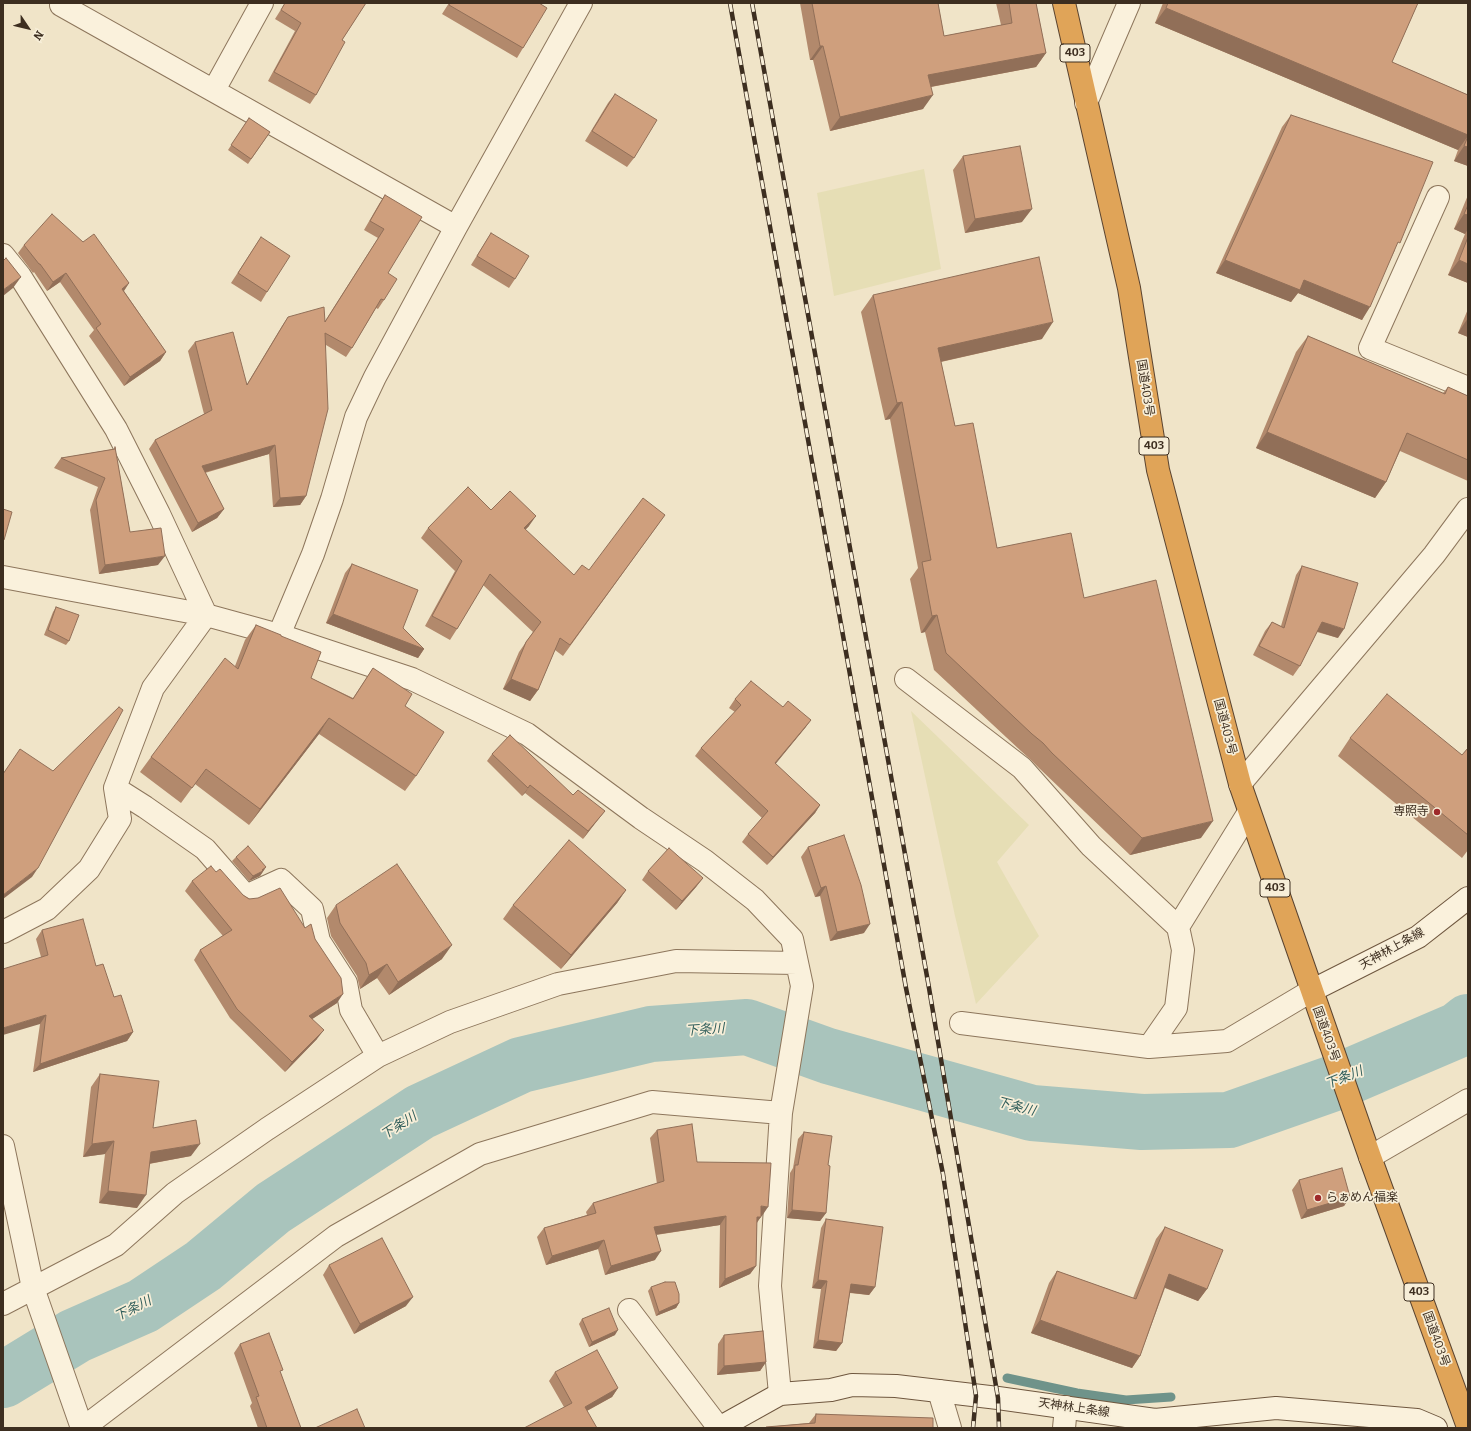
<!DOCTYPE html>
<meta charset="utf-8">
<style>
body{margin:0}
#map{position:relative;width:1471px;height:1431px;overflow:hidden;background:#f0e4c8;font-family:Bitter,serif}
canvas{display:block}
.frame{position:absolute;inset:0;border:4px solid #3d2e20;pointer-events:none}
.north{position:absolute;left:8px;top:8px;width:40px;height:40px;-webkit-text-stroke:3px #f7eed8;paint-order:stroke;rotate:125deg;font-size:11px;font-weight:700;line-height:16px;text-align:center;color:#3d2e20}
.north::after{content:'';display:block;margin:auto;width:14px;height:18px;background:#3d2e20;clip-path:polygon(50% 0,100% 100%,50% 72%,0 100%)}
</style>
<div id="map">
<canvas width="1471" height="1431"></canvas>
<div class="frame"></div>
<div class="north">N</div>
</div>
<script>
const ctx = document.querySelector('canvas').getContext('2d');
ctx.lineJoin = 'round';
function paint(path, color) {
  ctx.fillStyle = color;
  ctx.fill(path, 'evenodd');
}
function toPath(rows) {
  const path = new Path2D();
  for (const r of rows) {
    path.moveTo(r[0], r[1]);
    for (let i = 2; i < r.length; i += 2) path.lineTo(r[i], r[i + 1]);
  }
  return path;
}
function stroke(path, color, width, dash) {
  ctx.strokeStyle = color;
  ctx.lineWidth = width;
  ctx.lineCap = dash ? 'butt' : 'round';
  ctx.setLineDash(dash || []);
  ctx.stroke(path);
}
function label(font, color, halo, rows, align = 'center') {
  ctx.font = font + ' Bitter,"Noto Sans JP",serif';
  ctx.lineWidth = 3.5;
  ctx.setLineDash([]);
  ctx.textBaseline = 'middle';
  ctx.strokeStyle = halo;
  ctx.fillStyle = color;
  for (const [text, x, y, turn = 0] of rows) {
    ctx.save();
    ctx.translate(x, y);
    ctx.rotate((+turn || 0) * Math.PI / 180);
    ctx.textAlign = isNaN(turn) ? turn : align;
    if (halo) ctx.strokeText(text, 0, 0);
    ctx.fillText(text, 0, 0);
    ctx.restore();
  }
}
const farmland = toPath([
 [924,169,941,269,834,296,817,193],
 [911,711,1029,825,997,862,1039,936,976,1004,955,916]
]);
const stream = toPath([
 [1007,1378,1077,1393,1126,1400,1171,1397]
]);
const river = toPath([
 [3,1380,75,1336,143,1306,203,1266,273,1208,420,1112,521,1065,651,1034,747,1027,828,1056,1032,1113,1142,1122,1229,1120,1334,1083,1458,1030,1468,1022]
]);
const street = toPath([
 [62,3,61,5,456,227],
 [214,90,262,3],
 [1086,103,1129,3],
 [1438,197,1370,348,1468,388],
 [3,255,20,276,116,429,159,514,206,615],
 [3,577,206,615,279,635,412,679,527,734,641,818,705,861,755,900,792,939,802,986,781,1113,770,1286,780,1394],
 [279,635,313,554,332,499,356,417,375,377,456,227,581,3],
 [906,679,1022,768,1091,846,1178,927,1183,950,1176,1008,1149,1047],
 [1240,784,1434,555,1468,509],
 [115,788,145,807,205,849,246,896,281,880,312,909,319,941,346,983,351,1010,378,1056],
 [1178,927,1249,812],
 [3,932,47,909,89,869,120,819,115,788,153,688,206,615],
 [961,1023,1149,1047,1227,1041,1311,991],
 [3,1146,33,1288,82,1428],
 [1370,1157,1468,1100],
 [3,1304,116,1245,175,1193,267,1129,378,1056,450,1022,558,984,676,961,797,963],
 [629,1310,719,1428],
 [939,1391,950,1428],
 [83,1428,336,1236,480,1154,652,1102,781,1113],
 [1064,1428,1066,1407]
]);
const secondary = toPath([
 [1311,991,1418,937,1468,898],
 [719,1428,780,1394,831,1390,852,1385,896,1386,998,1398,1155,1420,1276,1408,1417,1420,1436,1428]
]);
const highway = toPath([
 [1064,3,1129,288,1158,470,1240,784,1370,1157,1468,1427]
]);
const rail = toPath([
 [730,3,906,988,943,1174,976,1396,973,1428],
 [752,3,928,982,998,1398,999,1428]
]);
const wall = toPath([
 [285,3,366,3,342,40,316,95,310,104,268,81,295,31,275,19],
 [449,3,539,3,523,48,517,58,442,14],
 [800,3,938,3,944,36,1001,25,996,3,1036,3,1046,53,1036,67,931,87,923,109,830,131,813,60,810,60],
 [1163,3,1418,3,1392,62,1468,95,1468,166,1454,161,1458,150,1155,23],
 [615,94,634,158,627,167,585,141,608,103],
 [1291,115,1395,250,1362,320,1298,293,1291,302,1216,273,1282,127],
 [249,118,270,132,248,164,228,150],
 [963,156,1022,222,965,233,953,170],
 [385,195,388,273,384,300,378,309,376,308,352,348,346,357,326,345,306,496,300,505,273,507,269,454,205,473,224,509,217,518,192,532,149,449,155,440,204,414,188,351,195,342,247,384,282,326,288,317,325,321,378,238,364,230,379,204],
 [1468,195,1468,283,1448,275,1465,234,1454,229],
 [491,233,515,279,509,288,471,265],
 [261,237,267,292,261,302,231,283],
 [83,242,129,283,124,291,166,352,160,361,124,386,89,336,94,330,60,282,47,291,34,272,33,273,18,253,24,245],
 [873,295,1042,339,941,362,955,426,997,548,1084,598,1201,838,1130,855,1040,769,1031,760,1021,751,934,670,925,632,921,633,910,579,918,568,890,419,885,420,861,312],
 [1468,309,1468,337,1458,333],
 [1308,336,1443,393,1448,387,1468,396,1468,481,1400,451,1386,482,1375,498,1256,448,1296,352],
 [115,447,130,532,158,565,99,574,90,510,98,487,54,468,61,458,114,449],
 [491,510,529,526,525,530,574,575,589,570,665,515,563,656,555,650,538,690,530,701,503,689,519,652,533,632,483,585,457,629,450,640,425,626,455,571,421,538,428,528],
 [352,564,403,628,424,649,418,658,326,623,345,573],
 [1302,566,1338,638,1317,632,1300,666,1293,676,1253,655,1265,631,1272,622,1281,626,1296,575],
 [56,607,69,641,66,645,44,635,53,612],
 [256,625,281,636,311,678,353,698,373,668,405,706,416,776,405,791,319,734,249,825,195,784,181,803,140,772,151,757,235,666,245,640],
 [735,699,783,707,811,720,805,728,775,764,820,805,815,813,767,865,742,842,748,834,762,818,695,756,701,748,735,712,729,708],
 [1350,738,1462,755,1468,748,1468,850,1462,858,1338,756],
 [492,754,573,795,605,811,583,839,525,793,522,796,487,761],
 [808,847,864,933,830,941,820,896,815,897,801,857],
 [236,857,266,867,260,876,249,881,232,861],
 [648,871,703,878,696,887,676,910,642,880],
 [216,872,243,895,305,928,315,939,337,1003,312,1019,317,1039,285,1072,230,1018,194,960,200,950,223,936,185,891,192,881],
 [626,890,617,903,561,969,503,919,513,905],
 [336,905,442,959,389,995,377,978,360,989,357,976,331,936,327,918],
 [42,930,96,966,114,997,133,1032,127,1041,33,1072,40,1024,41,957,36,939],
 [100,1074,153,1128,191,1156,149,1164,137,1208,99,1203,105,1154,83,1157,91,1087],
 [657,1130,697,1162,762,1216,761,1216,757,1223,756,1266,750,1274,719,1288,720,1225,656,1235,655,1260,605,1275,598,1249,546,1265,537,1237,544,1228,587,1215,586,1212,593,1203,657,1184,650,1138],
 [804,1132,828,1165,826,1213,820,1221,787,1218,790,1173,793,1168,798,1139],
 [1299,1180,1350,1197,1344,1206,1301,1219,1292,1190],
 [826,1219,875,1287,869,1295,850,1293,842,1343,836,1351,813,1348,821,1289,812,1288,821,1228],
 [1165,1227,1207,1289,1198,1301,1165,1288,1140,1356,1132,1368,1031,1333,1049,1283,1057,1271,1133,1298,1156,1239],
 [329,1265,406,1306,354,1334,323,1275],
 [651,1287,679,1303,676,1308,656,1316,648,1291],
 [582,1319,615,1335,589,1347,579,1324],
 [724,1335,766,1362,760,1371,717,1375,718,1344],
 [240,1344,281,1374,301,1428,258,1428,250,1406,252,1403,234,1353],
 [555,1372,618,1388,612,1397,587,1411,564,1407,549,1381],
 [816,1414,933,1428,765,1428,766,1427,809,1423]
]);
const shadedWall = toPath([
 [1166,8,1468,135,1468,136,1458,150,1155,23],
 [820,46,823,46,813,60,810,60],
 [1046,53,1036,67,919,89,928,75],
 [933,95,923,109,830,131,840,117],
 [1464,146,1468,147,1468,166,1454,161],
 [1032,209,1022,222,965,233,975,219],
 [1464,214,1468,215,1468,229,1465,234,1454,229],
 [1225,260,1304,280,1370,307,1362,320,1298,293,1291,302,1216,273],
 [1459,260,1468,264,1468,283,1448,275],
 [66,273,60,282,47,291,53,282],
 [21,277,13,288,3,296,3,290],
 [129,283,123,292,122,289],
 [1468,318,1468,337,1458,333],
 [1053,322,1042,339,926,365,938,348],
 [166,352,160,361,124,386,130,377],
 [902,402,890,419,885,420,897,403],
 [1267,432,1386,482,1375,498,1256,448],
 [275,445,269,454,195,475,202,466],
 [306,496,300,505,273,507,280,498],
 [224,509,217,518,192,532,198,523],
 [536,516,529,526,516,539,524,528],
 [165,556,158,565,99,574,105,565],
 [333,614,424,649,418,658,326,623],
 [937,615,925,632,921,633,932,616],
 [1322,622,1344,629,1338,638,1316,631],
 [511,679,538,690,530,701,503,689],
 [329,718,319,734,249,825,260,809],
 [811,720,805,728,769,772,775,763],
 [530,785,525,793,522,796,528,788],
 [820,805,815,813,767,865,773,857],
 [605,811,599,818,583,839,588,831],
 [1213,821,1201,838,1130,855,1142,838],
 [266,867,260,876,249,881,253,876,262,870],
 [38,868,32,877,3,899,3,895],
 [703,878,696,887,676,910,682,901],
 [826,886,820,896,815,897,821,888],
 [626,890,617,903,561,969,571,955],
 [870,924,864,933,830,941,837,932],
 [452,945,442,959,389,995,398,982],
 [387,964,377,978,360,989,369,975],
 [343,994,337,1003,303,1025,309,1016],
 [46,1015,40,1024,3,1035,3,1028],
 [324,1030,317,1039,285,1072,292,1062],
 [133,1032,127,1041,33,1072,40,1064],
 [114,1141,105,1154,83,1157,92,1144],
 [200,1144,191,1156,142,1165,151,1152],
 [108,1191,146,1195,137,1208,99,1203],
 [1350,1197,1344,1206,1301,1219,1307,1210],
 [761,1206,768,1207,762,1216,755,1215],
 [792,1210,826,1213,820,1221,787,1218],
 [726,1216,720,1225,647,1236,654,1227],
 [757,1217,761,1217,754,1226],
 [604,1240,598,1249,546,1265,552,1256],
 [661,1251,655,1260,605,1275,611,1266],
 [756,1266,750,1274,719,1288,725,1279],
 [1169,1274,1207,1289,1198,1301,1161,1286],
 [818,1280,827,1281,821,1289,812,1288],
 [851,1284,875,1287,869,1295,845,1292],
 [413,1297,406,1306,354,1334,360,1324],
 [679,1303,676,1308,656,1316,659,1312],
 [1040,1320,1140,1356,1132,1368,1031,1333],
 [618,1330,615,1335,589,1347,592,1342],
 [818,1340,842,1343,836,1351,813,1348],
 [766,1362,760,1371,717,1375,724,1366],
 [618,1388,612,1397,579,1415,585,1407]
]);
const building = toPath([
 [285,3,366,3,342,40,345,42,316,95,274,72,301,23,281,10,285,3],
 [450,3,539,3,547,8,523,48,449,5,450,3],
 [812,3,938,3,944,36,1012,23,1009,3,1036,3,1046,53,928,75,933,95,840,117,823,46,820,46,812,3],
 [1168,3,1418,3,1392,62,1468,95,1468,135,1166,8,1168,3],
 [615,94,657,120,634,158,592,131,615,94],
 [1291,115,1433,162,1400,243,1398,242,1370,307,1304,280,1300,290,1225,260,1291,115],
 [249,118,270,132,251,159,231,145,249,118],
 [1468,136,1468,147,1464,146,1468,136],
 [1020,146,1032,209,975,219,963,156,1020,146],
 [385,195,422,217,388,273,397,279,384,300,381,299,352,348,325,333,328,409,306,496,280,498,275,445,202,466,224,509,198,523,155,440,212,410,195,342,233,332,247,385,288,317,324,307,325,322,384,229,370,221,385,195],
 [1468,205,1468,215,1464,214,1468,205],
 [52,214,83,242,94,234,129,283,122,289,166,352,130,377,96,328,101,324,66,273,53,282,40,264,39,264,24,245,52,214],
 [491,233,529,256,515,279,477,256,491,233],
 [261,237,290,256,267,292,238,273,261,237],
 [1468,237,1468,264,1459,260,1468,237],
 [1039,257,1053,322,938,348,955,426,973,423,997,548,1071,533,1084,598,1156,580,1213,821,1142,838,1052,753,1043,743,1032,734,946,653,937,615,932,616,922,562,931,560,902,402,897,403,873,295,1039,257],
 [6,258,21,277,3,290,3,261,6,258],
 [1308,336,1445,394,1448,387,1468,396,1468,460,1407,433,1386,482,1267,432,1308,336],
 [115,447,130,532,161,528,165,556,105,565,96,500,105,478,61,458,115,449,115,447],
 [468,487,491,510,510,491,536,516,524,528,574,575,582,565,589,570,643,498,665,515,570,645,560,638,538,690,511,679,526,642,541,622,490,574,457,629,432,616,462,561,428,528,468,487],
 [3,509,12,512,4,540,3,540,3,509],
 [352,564,418,590,403,628,424,649,333,614,352,564],
 [1302,566,1358,583,1344,629,1322,622,1300,666,1259,646,1272,622,1284,628,1302,566],
 [56,607,79,615,69,641,48,630,56,607],
 [256,625,281,635,281,636,321,652,311,678,353,699,373,668,412,694,405,706,444,732,416,776,329,718,260,809,206,769,192,788,151,757,225,658,238,669,256,625],
 [751,681,783,707,788,701,811,720,775,763,820,805,773,857,748,834,768,811,701,748,741,705,735,699,751,681],
 [1387,694,1462,755,1468,748,1468,835,1350,738,1387,694],
 [119,707,123,710,38,868,3,895,3,774,20,749,53,771,119,707],
 [510,735,573,795,578,790,605,811,588,831,530,785,528,788,492,754,510,735],
 [844,835,861,885,870,924,837,932,826,886,821,888,808,847,844,835],
 [569,840,626,890,571,955,513,905,569,840],
 [248,846,266,867,262,870,263,871,253,876,236,857,248,846],
 [669,848,703,878,682,901,648,871,669,848],
 [397,864,452,945,398,982,387,964,369,975,366,963,340,923,336,905,397,864],
 [211,866,216,872,220,869,243,895,249,899,258,898,280,888,305,928,311,924,315,939,341,978,343,994,309,1016,324,1030,292,1062,237,1009,200,950,232,930,192,881,211,866],
 [83,919,96,966,103,964,114,997,121,995,133,1032,40,1064,46,1015,3,1028,3,969,48,955,42,930,83,919],
 [100,1074,159,1081,153,1128,196,1120,200,1144,151,1152,146,1195,108,1191,114,1141,92,1144,100,1074],
 [692,1124,697,1162,771,1163,768,1207,761,1206,761,1217,757,1217,756,1266,725,1279,726,1216,654,1227,661,1251,611,1266,604,1240,552,1256,544,1228,596,1213,593,1203,664,1181,657,1130,692,1124],
 [804,1132,832,1136,828,1165,830,1166,826,1213,792,1210,795,1165,798,1165,804,1132],
 [1342,1168,1350,1197,1307,1210,1299,1180,1342,1168],
 [826,1219,883,1227,875,1287,851,1284,842,1343,818,1340,827,1281,818,1280,826,1219],
 [1165,1227,1223,1250,1207,1289,1169,1274,1140,1356,1040,1320,1057,1271,1136,1299,1165,1227],
 [382,1238,413,1297,360,1324,329,1265,382,1238],
 [665,1282,675,1282,679,1294,679,1303,659,1312,651,1287,665,1282],
 [609,1308,618,1330,592,1342,582,1319,609,1308],
 [763,1331,766,1362,724,1366,724,1335,763,1331],
 [269,1333,283,1370,280,1371,301,1428,267,1428,256,1397,259,1396,240,1344,269,1333],
 [597,1350,618,1388,585,1407,597,1428,524,1428,572,1403,555,1372,597,1350],
 [357,1409,365,1428,315,1428,357,1409],
 [816,1414,933,1418,933,1428,766,1428,766,1427,815,1423,816,1414]
]);
const markers = [
 [1437,812,4,"#9e2a2b"],
 [1318,1198,4,"#9e2a2b"]
];
const shields = [
 [1075,53,30],
 [1154,446,30],
 [1275,888,30],
 [1419,1292,30]
];
const shieldNames = [
 ["403",1075,53],
 ["403",1154,446],
 ["403",1275,888],
 ["403",1419,1292]
];
const streetNames = [
 ["国道403号",1145,388,81],
 ["国道403号",1225,727,75],
 ["天神林上条線",1392,949,-29],
 ["国道403号",1326,1034,70],
 ["国道403号",1436,1339,70],
 ["天神林上条線",1074,1408,8]
];
const poiNames = [
 ["専照寺",1429,812],
 ["らぁめん福楽",1326,1198,"left"]
];
const waterNames = [
 ["下条川",705,1030,-4],
 ["下条川",1344,1078,-22],
 ["下条川",1016,1107,14],
 ["下条川",399,1126,-33],
 ["下条川",133,1309,-27]
];
paint(farmland, '#e6deb5');
stroke(stream, '#6f938a', 9);
stroke(river, '#a9c4bc', 56);
stroke(street, '#8d765c', 24);
stroke(secondary, '#6f573f', 24);
stroke(highway, '#5b4430', 24);
stroke(street, '#faf1dc', 22);
stroke(secondary, '#faf1dc', 22);
stroke(highway, '#e0a458', 22);
stroke(rail, '#3d2e20', 4.5);
stroke(rail, '#f7eed8', 3, [9]);
paint(wall, '#b2896c');
paint(shadedWall, '#916f58');
paint(building, '#cf9f7d');
stroke(building, '#916f58', 1);
for (const [x, y, r, color] of markers) {
  const dot = new Path2D();
  dot.arc(x, y, r, 0, 2 * Math.PI);
  ctx.fillStyle = color;
  ctx.fill(dot);
  stroke(dot, '#f7eed8', 1.5);
}
for (const [x, y, w] of shields) {
  const box = new Path2D();
  box.roundRect(x - w / 2, y - 9, w, 18, 3);
  ctx.fillStyle = '#f7eed8';
  ctx.fill(box);
  stroke(box, '#3d2e20', 1);
}
label('bold 11px', '#3d2e20', null, shieldNames);
label('12px', '#3d2e20', '#f7eed8', streetNames);
label('12px', '#3d2e20', '#f7eed8', poiNames, 'right');
label('italic 13px', '#2f5d5a', '#f7eed8', waterNames);
</script>
